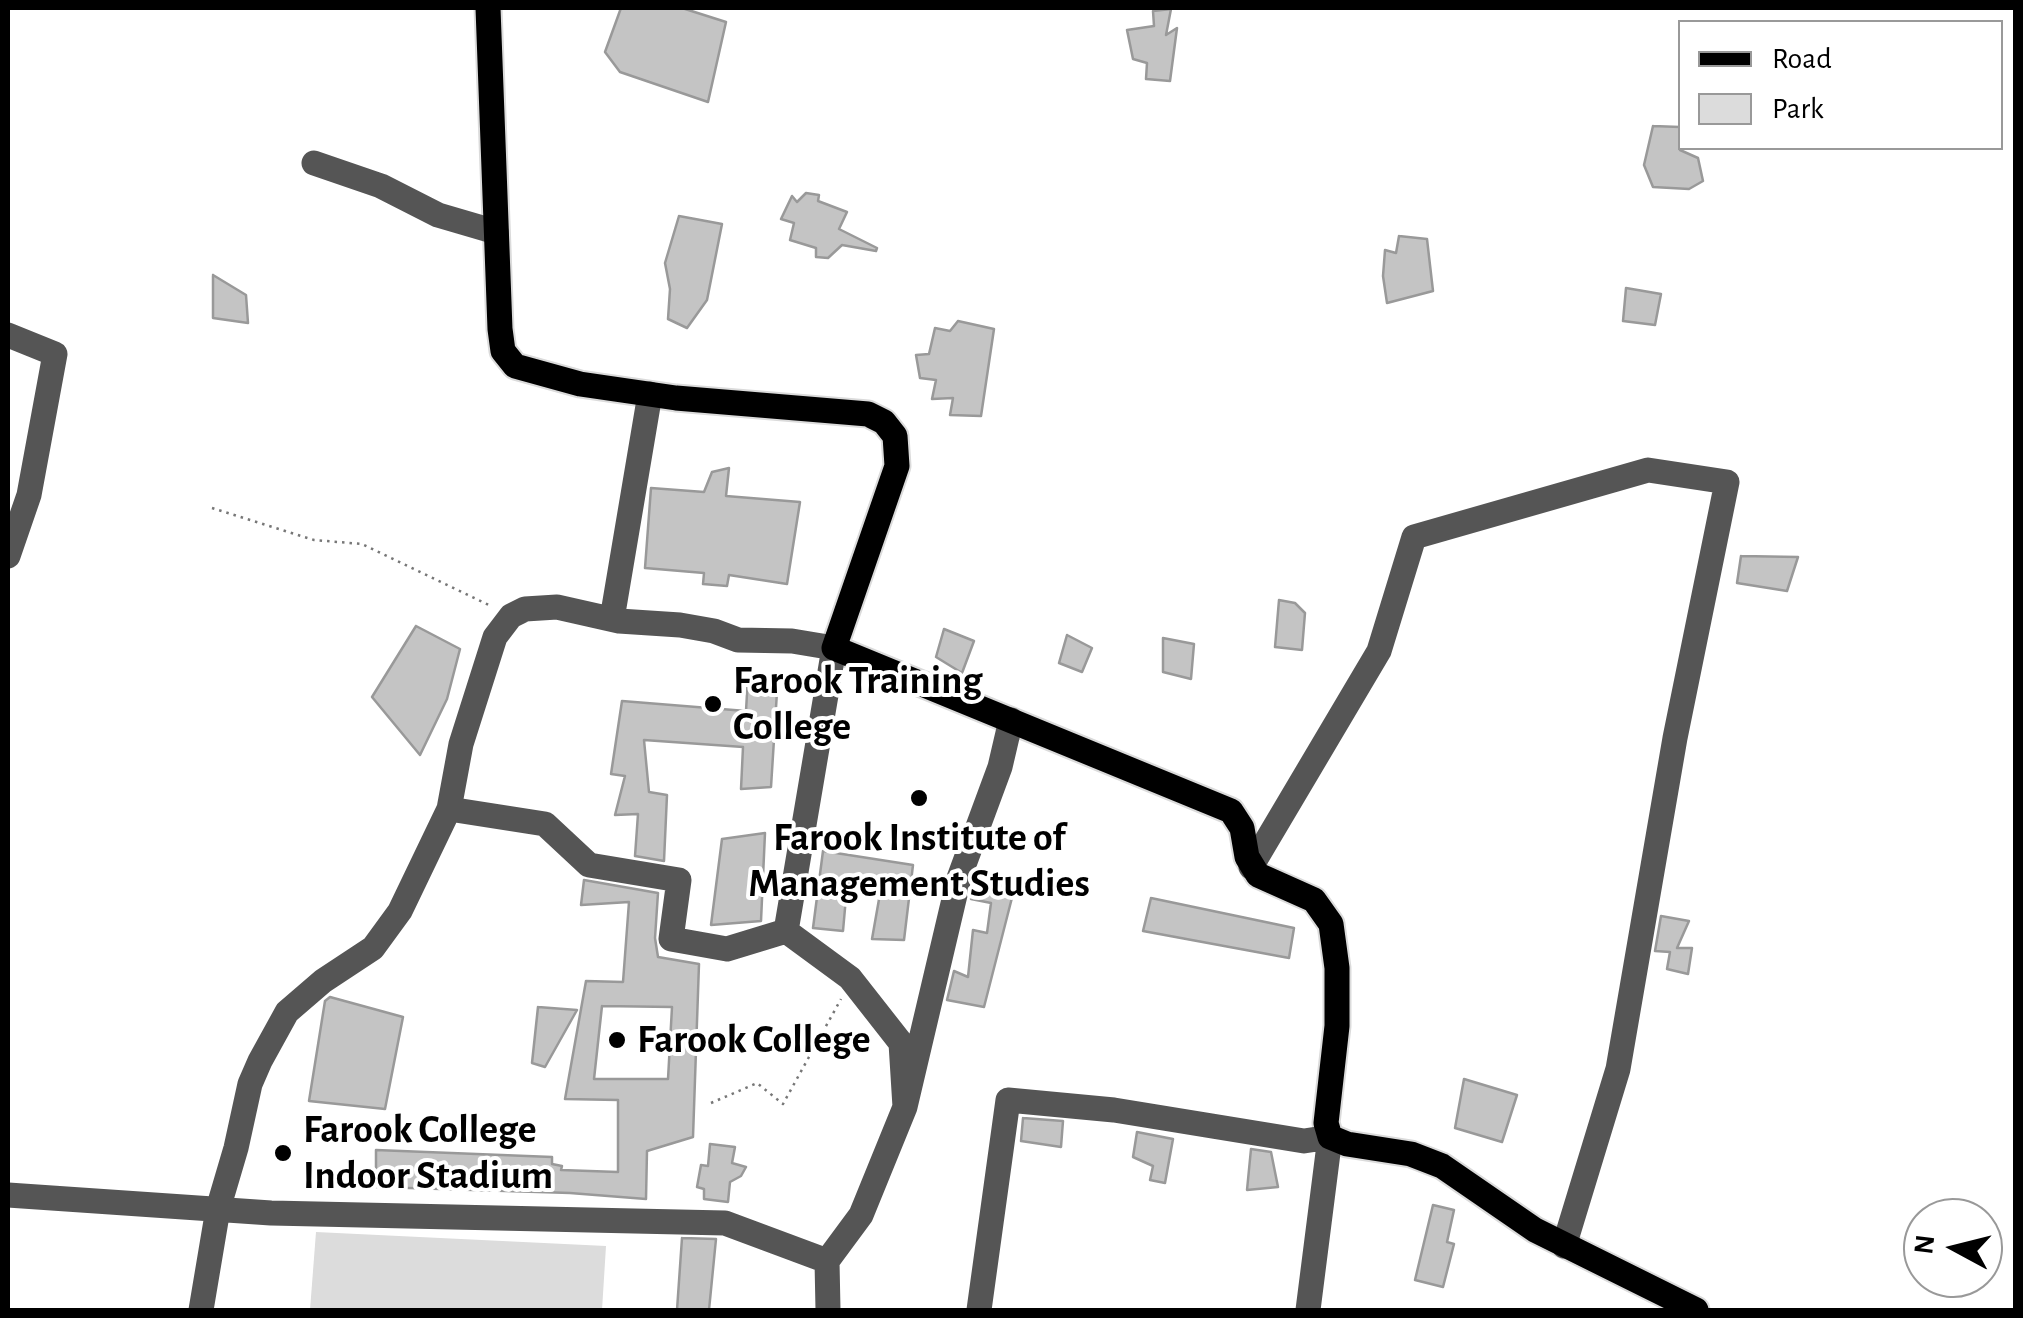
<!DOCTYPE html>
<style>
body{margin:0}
#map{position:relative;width:2023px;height:1318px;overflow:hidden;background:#fff;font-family:"Alegreya Sans",sans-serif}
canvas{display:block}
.frame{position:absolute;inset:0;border:10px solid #000;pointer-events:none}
.legend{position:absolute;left:1678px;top:20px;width:325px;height:130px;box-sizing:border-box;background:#fff;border:2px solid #999;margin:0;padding:12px 18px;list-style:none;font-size:30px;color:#000}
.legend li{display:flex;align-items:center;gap:20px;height:50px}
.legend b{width:50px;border:2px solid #999}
.north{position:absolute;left:1903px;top:1198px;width:100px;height:100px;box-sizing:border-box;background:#fff;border:2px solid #999;border-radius:50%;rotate:277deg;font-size:28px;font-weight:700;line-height:40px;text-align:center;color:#000}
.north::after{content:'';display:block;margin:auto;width:35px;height:45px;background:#000;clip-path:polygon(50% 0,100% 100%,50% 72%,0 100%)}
</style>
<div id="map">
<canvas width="2023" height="1318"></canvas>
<div class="frame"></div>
<ul class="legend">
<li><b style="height:12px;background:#000"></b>Road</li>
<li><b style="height:28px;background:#dcdcdc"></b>Park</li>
</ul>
<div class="north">N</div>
</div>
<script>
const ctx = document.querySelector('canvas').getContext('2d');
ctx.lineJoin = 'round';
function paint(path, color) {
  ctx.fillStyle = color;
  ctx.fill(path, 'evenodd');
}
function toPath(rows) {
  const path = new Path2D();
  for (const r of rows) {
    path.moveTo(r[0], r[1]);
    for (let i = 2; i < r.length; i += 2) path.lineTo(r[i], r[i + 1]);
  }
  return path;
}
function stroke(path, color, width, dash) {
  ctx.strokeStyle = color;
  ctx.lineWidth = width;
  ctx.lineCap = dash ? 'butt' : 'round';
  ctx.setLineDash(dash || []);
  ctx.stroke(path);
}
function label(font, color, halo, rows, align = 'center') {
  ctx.font = font + ' "Alegreya Sans",sans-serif';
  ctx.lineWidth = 8;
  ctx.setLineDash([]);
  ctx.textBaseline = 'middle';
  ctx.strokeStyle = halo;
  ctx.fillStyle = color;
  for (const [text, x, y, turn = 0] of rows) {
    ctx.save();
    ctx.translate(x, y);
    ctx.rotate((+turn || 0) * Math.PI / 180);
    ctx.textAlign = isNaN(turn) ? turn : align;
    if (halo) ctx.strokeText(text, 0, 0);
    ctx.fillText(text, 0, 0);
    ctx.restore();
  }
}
const green = toPath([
 [316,1232,606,1246,602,1310,310,1310]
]);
const building = toPath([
 [621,8,682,8,726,22,708,102,620,72,605,52,621,8],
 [1171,9,1166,35,1177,28,1170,81,1146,79,1147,63,1133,59,1127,30,1154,26,1153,11,1171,9],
 [1653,126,1680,127,1680,150,1698,158,1703,181,1689,189,1653,187,1644,165,1653,126],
 [806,193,819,195,818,201,847,212,839,229,877,248,876,251,842,245,828,258,816,257,816,248,790,240,794,223,781,219,792,196,797,202,806,193],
 [679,216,722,224,707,300,687,328,668,319,670,289,665,263,679,216],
 [1399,236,1427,239,1433,291,1387,303,1383,276,1385,250,1396,253,1399,236],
 [213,275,246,295,248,323,213,318,213,275],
 [1626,288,1661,294,1655,325,1623,321,1626,288],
 [958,321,994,329,981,416,950,415,953,398,932,399,936,380,920,378,916,355,929,354,935,328,950,331,958,321],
 [729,468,726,496,800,502,787,584,729,575,727,586,703,584,704,573,645,568,651,488,704,492,712,472,729,468],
 [1741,556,1798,557,1787,591,1737,583,1741,556],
 [1279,600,1295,603,1305,613,1302,650,1275,647,1279,600],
 [416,626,460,649,447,699,420,755,372,697,416,626],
 [944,629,974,641,962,673,936,657,944,629],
 [1067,635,1092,648,1082,672,1059,663,1067,635],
 [1163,638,1194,644,1191,679,1163,672,1163,638],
 [748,676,778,676,771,787,741,789,743,747,644,740,649,792,667,795,664,861,635,856,638,814,615,815,625,776,611,774,622,701,746,711,748,676],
 [765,833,761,921,711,925,722,839,765,833],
 [823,851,913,865,904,940,872,939,881,888,847,886,843,931,813,928,823,851],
 [977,875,1015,886,984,1007,947,1000,954,971,968,977,973,930,987,933,991,903,971,899,977,875],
 [584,880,658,893,655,938,658,957,699,964,693,1137,647,1151,646,1199,570,1193,376,1187,376,1150,552,1157,552,1164,562,1166,561,1170,618,1172,618,1100,565,1099,586,981,623,982,629,902,581,905,584,880],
 [602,1006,672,1007,668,1079,594,1079,602,1006],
 [1151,898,1294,928,1289,958,1143,931,1151,898],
 [1661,916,1689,921,1677,948,1692,948,1688,974,1667,969,1670,952,1655,951,1661,916],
 [330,997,403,1017,385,1109,309,1101,325,1001,330,997],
 [538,1007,577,1010,545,1067,532,1063,538,1007],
 [1464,1079,1517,1095,1502,1142,1455,1128,1464,1079],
 [1023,1118,1063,1121,1061,1147,1021,1141,1023,1118],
 [1137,1132,1173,1139,1165,1183,1150,1180,1153,1166,1133,1157,1137,1132],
 [710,1144,735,1147,732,1163,746,1167,741,1176,730,1182,728,1202,704,1199,704,1189,697,1187,701,1165,708,1166,710,1144],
 [1251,1149,1271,1152,1278,1187,1247,1190,1251,1149],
 [1433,1205,1454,1210,1447,1242,1454,1244,1443,1287,1415,1280,1433,1205],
 [682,1238,716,1239,709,1310,677,1310,682,1238]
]);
const path = toPath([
 [212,508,314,540,362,544,491,606],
 [711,1103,757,1083,783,1104,841,999]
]);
const minor = toPath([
 [314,163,381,186,438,215,496,232],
 [8,335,55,354,29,495,8,556],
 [612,619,650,394],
 [449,809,545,824,589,865,679,880,671,939,727,949,786,931],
 [1251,867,1379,651,1414,537,1648,470,1727,482,1675,738,1618,1069,1564,1246],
 [8,1195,271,1213,725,1223,827,1261],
 [201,1310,218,1209,236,1148,250,1084,260,1061,287,1012,323,981,373,948,400,911,449,809,461,744,495,637,511,616,525,609,557,607,619,621,680,625,714,631,738,640,792,641,834,648,786,931,850,978,901,1043,905,1107],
 [828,1310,827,1261,861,1215,905,1107,959,878,1000,767,1011,720],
 [979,1310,1008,1100,1114,1110,1304,1141,1330,1137,1308,1310]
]);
const major = toPath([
 [488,8,500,329,503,351,515,366,580,384,676,398,868,414,884,422,895,436,897,466,834,648,1231,811,1242,828,1247,857,1258,875,1314,900,1331,924,1337,968,1337,1026,1326,1123,1330,1137,1347,1144,1411,1154,1442,1166,1535,1230,1696,1310]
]);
const markers = [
 [713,704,10,"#000"],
 [919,798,10,"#000"],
 [617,1040,10,"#000"],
 [283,1153,10,"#000"]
];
const poiNames = [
 ["Farook Training",733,681],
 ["College",733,727],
 ["Farook Institute of",919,838,"center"],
 ["Management Studies",919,884,"center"],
 ["Farook College",637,1040],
 ["Farook College",303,1130],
 ["Indoor Stadium",303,1176]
];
paint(green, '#dcdcdc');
paint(building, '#c4c4c4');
stroke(building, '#999', 2.5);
stroke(major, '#dbdbdb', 29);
stroke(path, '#777', 2.5, [2.5, 5]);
stroke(minor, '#555', 25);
stroke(major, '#000', 25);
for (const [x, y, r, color] of markers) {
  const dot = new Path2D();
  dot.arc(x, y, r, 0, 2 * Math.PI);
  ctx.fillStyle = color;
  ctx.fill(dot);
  stroke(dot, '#fff', 4);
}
label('bold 40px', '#000', '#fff', poiNames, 'left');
</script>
